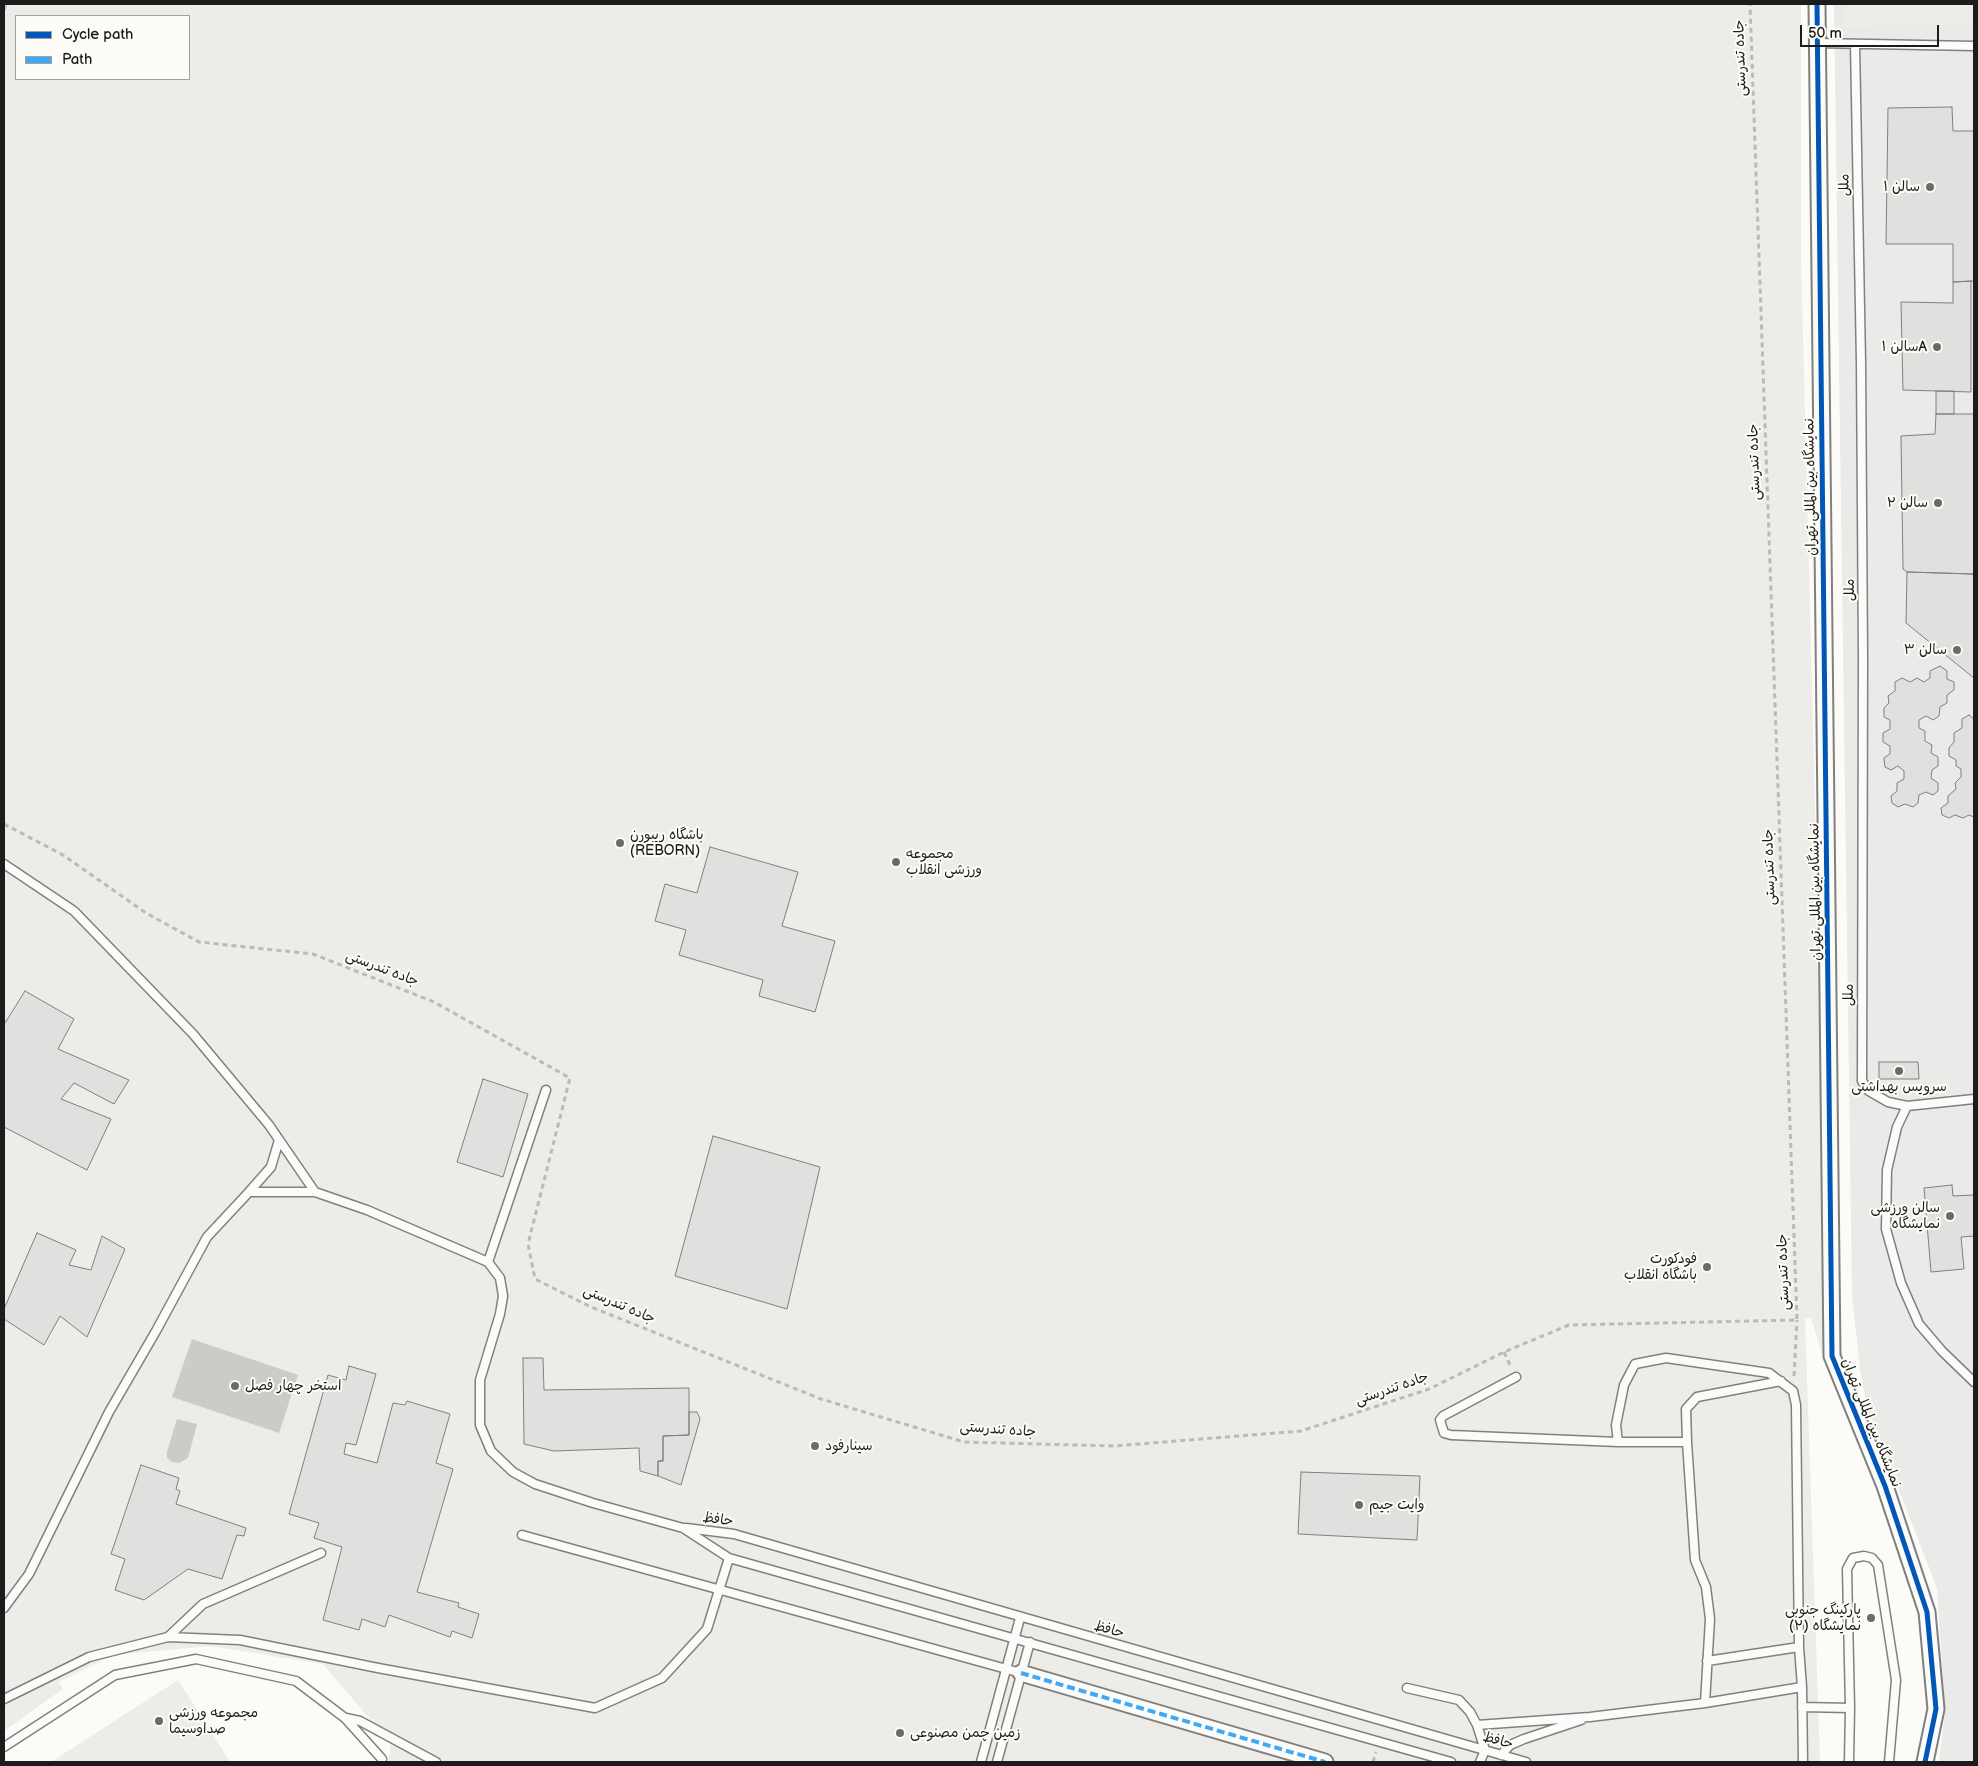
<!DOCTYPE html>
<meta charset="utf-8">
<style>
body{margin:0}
#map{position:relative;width:1978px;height:1766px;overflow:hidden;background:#fcfbf8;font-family:"Balsamiq Sans",sans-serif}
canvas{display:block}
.frame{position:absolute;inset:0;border:5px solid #1c1c1c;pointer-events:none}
.legend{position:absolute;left:15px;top:15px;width:175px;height:65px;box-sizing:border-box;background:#fdfcf7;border:1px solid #a3a29f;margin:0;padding:6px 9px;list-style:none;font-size:15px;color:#1c1c1c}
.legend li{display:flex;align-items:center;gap:10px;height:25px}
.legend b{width:25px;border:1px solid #a3a29f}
.scale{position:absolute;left:1800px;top:25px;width:139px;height:22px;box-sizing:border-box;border:2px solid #1c1c1c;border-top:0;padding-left:6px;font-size:15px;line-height:18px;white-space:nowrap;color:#1c1c1c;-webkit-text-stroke:4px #fdfcf7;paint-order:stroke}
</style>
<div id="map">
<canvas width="1978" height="1766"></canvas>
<div class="frame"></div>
<ul class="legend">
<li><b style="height:6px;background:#0057b8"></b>Cycle path</li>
<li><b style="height:6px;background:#3fa9f5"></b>Path</li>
</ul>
<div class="scale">50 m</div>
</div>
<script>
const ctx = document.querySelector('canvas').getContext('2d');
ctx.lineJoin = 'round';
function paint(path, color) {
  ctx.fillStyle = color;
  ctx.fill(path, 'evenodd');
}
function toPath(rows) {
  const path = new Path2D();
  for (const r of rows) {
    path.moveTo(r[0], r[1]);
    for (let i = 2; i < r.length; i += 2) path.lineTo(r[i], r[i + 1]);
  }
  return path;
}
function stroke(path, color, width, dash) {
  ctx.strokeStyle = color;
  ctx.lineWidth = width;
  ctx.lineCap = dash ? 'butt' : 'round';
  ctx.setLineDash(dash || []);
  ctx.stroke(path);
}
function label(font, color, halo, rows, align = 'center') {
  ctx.font = font + ' "Balsamiq Sans","Playpen Sans Arabic",sans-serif';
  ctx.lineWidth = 4;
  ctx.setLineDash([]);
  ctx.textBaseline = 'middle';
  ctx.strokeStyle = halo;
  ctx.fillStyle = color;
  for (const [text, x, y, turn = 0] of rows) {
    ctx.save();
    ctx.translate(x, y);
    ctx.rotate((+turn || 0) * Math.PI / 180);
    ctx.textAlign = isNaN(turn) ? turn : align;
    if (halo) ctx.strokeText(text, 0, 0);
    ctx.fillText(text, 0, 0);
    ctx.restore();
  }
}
const built = toPath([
 [1834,4,1974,4,1974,1762,1939,1762,1945,1713,1937,1588,1867,1408,1860,1370,1852,1295]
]);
const green = toPath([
 [4,4,1801,4,1801,257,1815,804,1825,1363,1811,1318,1805,1318,1820,1762,388,1762,391,1744,323,1664,211,1646,113,1655,59,1682,63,1689,4,1731],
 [16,16,189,16,189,79,16,79],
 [1845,4,1974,4,1974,23,1844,28],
 [178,1680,230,1762,51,1762]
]);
const water = toPath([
 [192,1339,298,1375,279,1433,172,1397],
 [177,1419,197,1424,188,1458,179,1463,172,1462,167,1458,167,1452]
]);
const building = toPath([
 [1952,107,1953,131,1974,131,1974,281,1953,282,1953,244,1886,244,1888,108,1952,107],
 [1971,281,1971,392,1903,390,1901,302,1953,303,1953,282,1971,281],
 [1936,391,1954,391,1954,414,1936,414,1936,391],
 [1936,414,1974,414,1974,574,1907,572,1903,569,1901,436,1935,434,1936,414],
 [1907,572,1974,574,1974,678,1906,623,1907,572],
 [1940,666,1947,671,1947,679,1954,682,1954,690,1947,695,1947,703,1940,707,1939,716,1933,720,1926,716,1919,720,1919,728,1925,731,1925,741,1932,745,1931,753,1938,757,1938,766,1932,770,1931,778,1938,783,1938,791,1933,795,1926,792,1919,795,1918,803,1913,807,1905,804,1898,807,1892,803,1891,796,1897,791,1897,783,1904,779,1904,771,1898,766,1891,770,1885,767,1884,758,1890,754,1890,746,1883,742,1883,733,1890,729,1890,720,1884,717,1884,708,1889,703,1888,696,1895,691,1895,682,1902,678,1910,682,1917,678,1924,682,1930,678,1930,671,1940,666],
 [1969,715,1974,719,1974,817,1969,815,1963,818,1955,815,1949,818,1942,815,1941,808,1948,803,1948,796,1956,789,1955,783,1961,777,1961,769,1956,766,1956,760,1949,756,1949,748,1954,742,1954,733,1962,728,1962,719,1969,715],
 [710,847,798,872,782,926,835,941,815,1012,759,996,763,980,679,955,686,930,655,921,665,884,697,893,710,847],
 [25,991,74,1019,58,1049,129,1080,114,1104,74,1083,61,1099,111,1119,87,1170,4,1127,4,1022,5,1023,25,991],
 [1879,1062,1918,1062,1919,1079,1879,1079,1879,1062],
 [483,1079,528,1094,503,1177,457,1162,483,1079],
 [713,1136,820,1167,787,1309,675,1276,713,1136],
 [1952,1185,1953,1196,1974,1195,1974,1236,1961,1237,1964,1269,1931,1272,1924,1188,1952,1185],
 [37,1233,76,1250,69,1265,91,1270,102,1236,125,1249,87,1337,60,1316,44,1345,4,1319,4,1309,37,1233],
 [523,1358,543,1358,544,1390,689,1388,689,1435,663,1436,663,1461,658,1461,658,1476,640,1471,639,1448,554,1451,524,1444,523,1358],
 [349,1366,376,1374,356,1445,346,1443,344,1454,377,1463,393,1403,405,1405,407,1401,450,1414,436,1463,453,1469,417,1592,459,1603,458,1607,479,1614,472,1638,452,1631,450,1637,389,1615,385,1627,362,1619,359,1630,323,1620,342,1547,314,1538,319,1523,289,1514,328,1375,346,1380,349,1366],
 [689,1412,697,1412,700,1419,681,1485,658,1476,658,1461,663,1461,663,1436,689,1435,689,1412],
 [141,1465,179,1478,176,1489,180,1491,176,1504,246,1528,244,1536,237,1535,222,1579,188,1569,144,1600,115,1590,125,1559,111,1554,141,1465],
 [1301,1472,1420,1476,1417,1540,1298,1534,1301,1472]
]);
const path = toPath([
 [4,10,6,4],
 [4,824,63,855,146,913,199,942,313,954,434,1002,570,1078,528,1244,535,1279,591,1307,821,1399,964,1442,1114,1446,1301,1431,1429,1389,1504,1352,1569,1325,1797,1320,1750,4],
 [1504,1352,1511,1367],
 [1794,1376,1797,1320],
 [1373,1762,1376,1752]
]);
const lane = toPath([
 [1817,43,1974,46],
 [1855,44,1861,362,1863,658,1862,1081,1869,1091,1888,1102,1907,1106],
 [4,864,74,911,193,1034,269,1125,315,1192],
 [1974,1099,1907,1106,1897,1127,1887,1170,1886,1229,1901,1283,1919,1324,1942,1351,1974,1382],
 [249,1192,271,1167,279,1140],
 [488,1262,546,1090],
 [1516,1377,1443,1416,1440,1420,1444,1433,1451,1435,1618,1442],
 [1687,1442,1686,1409,1697,1397,1781,1381],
 [686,1528,734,1534,1526,1762],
 [522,1535,1021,1673],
 [4,1608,29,1574,109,1412,156,1331,207,1237,249,1192,315,1192,367,1210,488,1262,500,1278,503,1296,500,1314,480,1380,480,1425,491,1451,513,1472,535,1484,593,1503,683,1528,729,1558,1451,1762],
 [168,1637,203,1604,321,1553],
 [1707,1661,1799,1647],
 [1407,1688,1459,1700,1470,1712,1477,1725,1485,1750,1480,1762],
 [4,1699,89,1657,168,1637,240,1640,378,1668,595,1708,662,1678,707,1629,729,1558],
 [1705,1703,1802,1687],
 [1802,1707,1850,1708],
 [346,1718,360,1721,436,1762],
 [1477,1725,1590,1717,1705,1703,1710,1619,1706,1587,1695,1560,1687,1442,1618,1442,1616,1425,1624,1385,1635,1364,1666,1358,1769,1373,1793,1391,1796,1405,1799,1647,1802,1687,1803,1762],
 [4,1747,115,1675,196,1659,296,1681,345,1718,382,1759],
 [1501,1755,1510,1745,1524,1739,1581,1720],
 [981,1762,1020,1618],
 [997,1762,1030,1642],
 [1849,1762,1850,1708,1847,1569,1853,1558,1864,1556,1872,1558,1878,1565,1896,1680,1889,1762]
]);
const street = toPath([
 [1817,4,1832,1356,1885,1486,1927,1612,1936,1709,1925,1762],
 [1021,1673,1325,1762]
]);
const quiet = toPath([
 [1021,1673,1325,1762]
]);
const cycleway = toPath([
 [1817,4,1832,1356,1885,1486,1927,1612,1936,1709,1925,1762]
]);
const markers = [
 [1930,187,5,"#6a6a69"],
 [1937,347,5,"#6a6a69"],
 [1938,503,5,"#6a6a69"],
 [1957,650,5,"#6a6a69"],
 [620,843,5,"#6a6a69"],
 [896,862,5,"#6a6a69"],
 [1899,1071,5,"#6a6a69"],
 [1950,1216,5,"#6a6a69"],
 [1707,1267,5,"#6a6a69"],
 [235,1386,5,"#6a6a69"],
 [815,1446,5,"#6a6a69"],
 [1359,1505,5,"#6a6a69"],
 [1871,1618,5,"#6a6a69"],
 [159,1721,5,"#6a6a69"],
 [900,1733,5,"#6a6a69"]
];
const streetNames = [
 ["جاده تندرستی",1741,58,-92],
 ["ملل",1845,185,-91],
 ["جاده تندرستی",1755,462,-92],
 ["نمایشگاه بین المللی تهران",1811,487,-91],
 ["ملل",1850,590,-90],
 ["جاده تندرستی",1770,867,-92],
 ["نمایشگاه بین المللی تهران",1816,892,-91],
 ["جاده تندرستی",382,969,21],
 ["ملل",1849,995,-90],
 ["جاده تندرستی",1784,1272,-92],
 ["جاده تندرستی",619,1305,23],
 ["جاده تندرستی",1392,1389,-19],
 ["نمایشگاه بین المللی تهران",1871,1423,68],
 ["جاده تندرستی",998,1430,4],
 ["حافظ",718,1520,8],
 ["حافظ",1109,1630,16],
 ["حافظ",1498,1741,16]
];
const poiNames = [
 ["سالن ۱",1920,187],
 ["سالن ۱A",1927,347],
 ["سالن ۲",1928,503],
 ["سالن ۳",1947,650],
 ["باشگاه ریبورن",630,835,"left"],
 ["(REBORN)",630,851,"left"],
 ["مجموعه",906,854,"left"],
 ["ورزشی انقلاب",906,870,"left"],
 ["سرویس بهداشتی",1899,1087,"center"],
 ["سالن ورزشی",1940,1208],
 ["نمایشگاه",1940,1224],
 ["فودکورت",1697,1259],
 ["باشگاه انقلاب",1697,1275],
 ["استخر چهار فصل",245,1386,"left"],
 ["سینارفود",825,1446,"left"],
 ["وایت جیم",1369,1505,"left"],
 ["پارکینگ جنوبی",1861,1610],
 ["نمایشگاه (۲)",1861,1626],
 ["مجموعه ورزشی",169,1713,"left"],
 ["صداوسیما",169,1729,"left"],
 ["زمین چمن مصنوعی",910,1733,"left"]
];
paint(built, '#ebeae8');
paint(green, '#edece8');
paint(water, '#cccbc7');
paint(building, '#e1e0de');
stroke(building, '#81807f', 1);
stroke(lane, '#81807f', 11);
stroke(street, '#81807f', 19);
stroke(path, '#bbbab8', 3, [5, 4]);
stroke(lane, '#fbfbf9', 8);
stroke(street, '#fbfbf9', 15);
stroke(quiet, '#3fa9f5', 4, [8, 4]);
stroke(cycleway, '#0057b8', 5);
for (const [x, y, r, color] of markers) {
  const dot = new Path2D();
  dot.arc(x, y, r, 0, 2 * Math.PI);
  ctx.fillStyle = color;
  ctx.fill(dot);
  stroke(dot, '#fdfcf7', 2);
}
label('14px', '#1c1c1c', '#fdfcf7', streetNames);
label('14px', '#1c1c1c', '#fdfcf7', poiNames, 'right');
</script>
